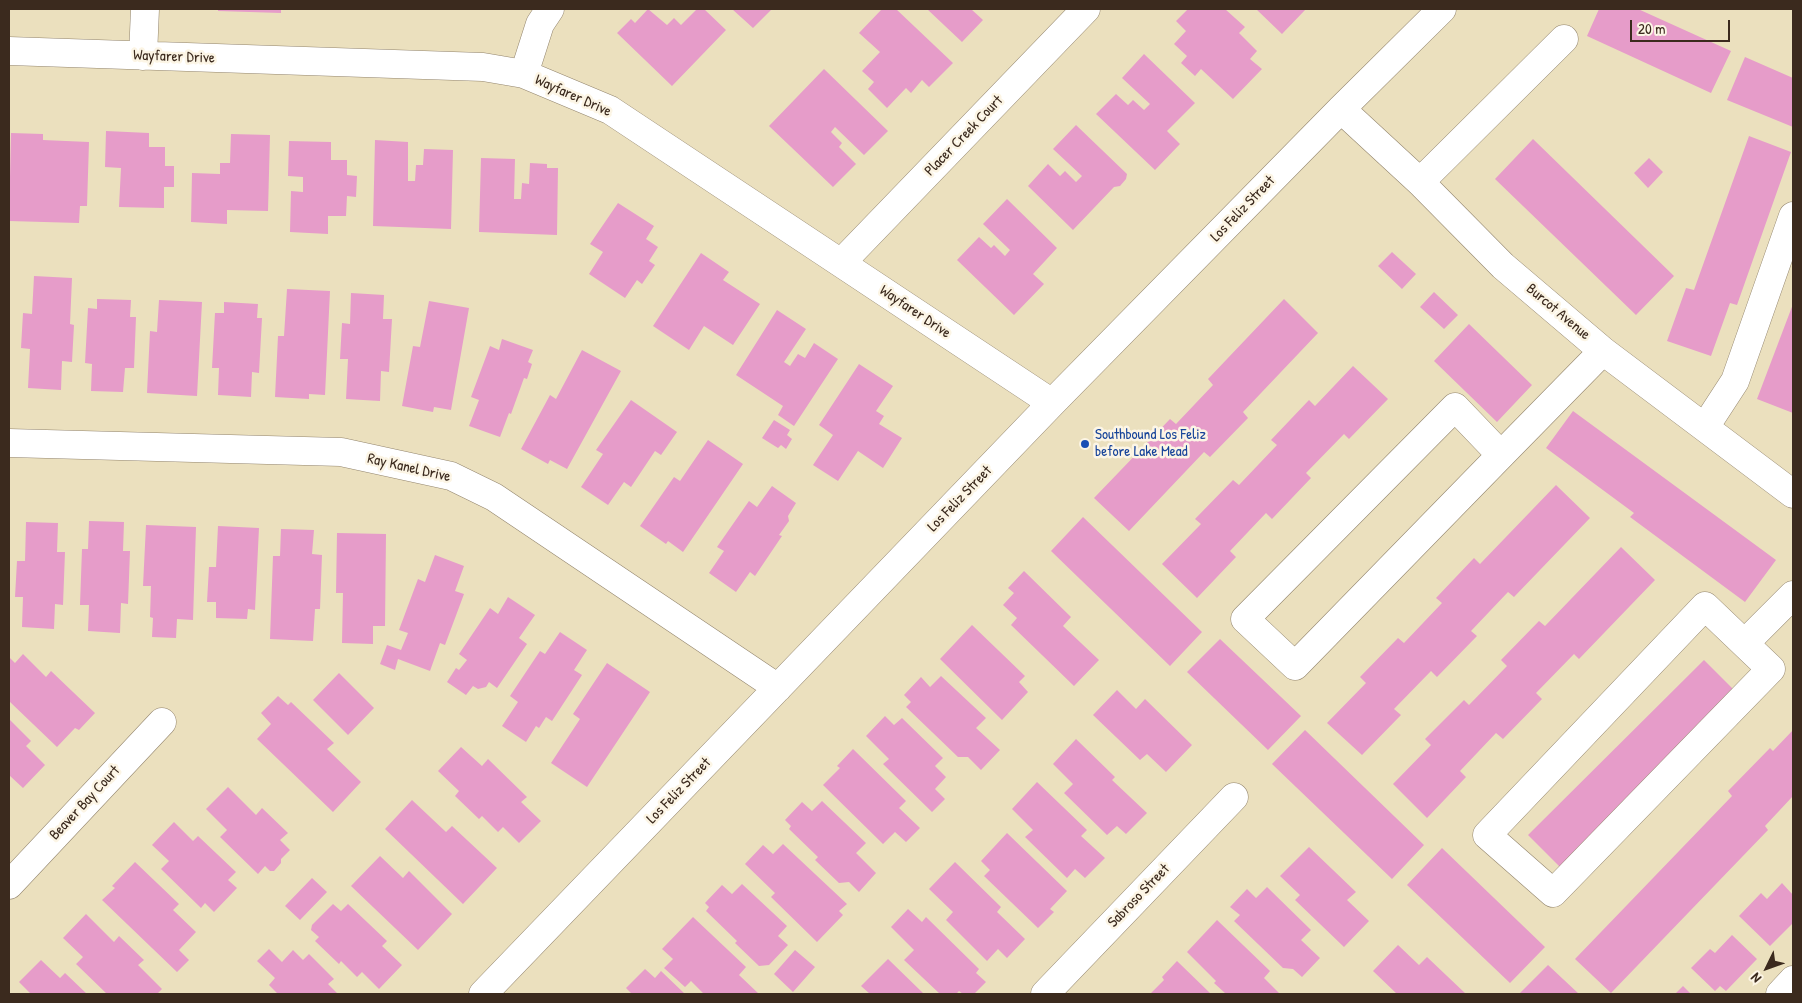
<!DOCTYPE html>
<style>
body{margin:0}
#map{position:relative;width:1802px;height:1003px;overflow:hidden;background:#ebe0be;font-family:"Patrick Hand",sans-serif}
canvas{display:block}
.frame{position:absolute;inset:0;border:10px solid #3b2a1e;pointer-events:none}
.north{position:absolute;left:1742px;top:943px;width:50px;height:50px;-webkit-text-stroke:4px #fcf5e5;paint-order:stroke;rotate:228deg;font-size:14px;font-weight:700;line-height:20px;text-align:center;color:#3b2a1e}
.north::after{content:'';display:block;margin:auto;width:18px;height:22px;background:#3b2a1e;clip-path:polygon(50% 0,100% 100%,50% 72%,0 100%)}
.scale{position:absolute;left:1630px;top:20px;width:100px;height:22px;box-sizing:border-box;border:2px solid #3b2a1e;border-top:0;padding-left:6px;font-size:15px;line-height:18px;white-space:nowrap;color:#3b2a1e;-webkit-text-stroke:4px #fcf5e5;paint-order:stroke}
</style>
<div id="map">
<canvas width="1802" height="1003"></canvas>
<div class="frame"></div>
<div class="north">N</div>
<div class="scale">20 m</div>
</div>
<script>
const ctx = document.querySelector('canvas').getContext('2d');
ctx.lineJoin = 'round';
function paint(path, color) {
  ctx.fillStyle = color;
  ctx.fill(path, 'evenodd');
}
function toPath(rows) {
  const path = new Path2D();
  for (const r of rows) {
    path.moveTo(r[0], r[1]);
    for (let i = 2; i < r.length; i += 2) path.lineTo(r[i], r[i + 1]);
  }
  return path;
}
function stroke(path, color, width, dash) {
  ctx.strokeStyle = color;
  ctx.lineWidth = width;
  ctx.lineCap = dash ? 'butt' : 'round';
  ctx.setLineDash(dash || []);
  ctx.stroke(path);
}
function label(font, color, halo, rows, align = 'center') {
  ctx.font = font + ' "Patrick Hand",sans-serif';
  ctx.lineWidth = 5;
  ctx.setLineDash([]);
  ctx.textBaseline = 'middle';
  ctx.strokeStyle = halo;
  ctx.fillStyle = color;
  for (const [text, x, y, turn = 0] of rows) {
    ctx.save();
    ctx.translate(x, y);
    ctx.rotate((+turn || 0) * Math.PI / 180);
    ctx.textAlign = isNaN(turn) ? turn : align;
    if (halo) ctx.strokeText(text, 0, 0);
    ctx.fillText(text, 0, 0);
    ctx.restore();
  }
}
const building = toPath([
 [218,9,281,9,281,13,218,11],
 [648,9,667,25,674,18,681,25,697,9,704,9,726,30,672,86,617,33,631,19,635,23],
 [732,9,772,9,753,28],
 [882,9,896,9,953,63,929,87,922,80,911,93,906,88,887,108,868,89,874,82,862,71,880,52,859,33],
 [927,9,971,9,983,20,962,42],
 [1188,9,1225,9,1245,27,1239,33,1257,51,1250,59,1262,69,1233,99,1201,69,1195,76,1181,63,1187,56,1174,44,1186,31,1176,21],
 [1256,9,1306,9,1282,34],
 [1599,9,1638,9,1731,51,1711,93,1587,36],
 [1144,54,1195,103,1167,131,1180,144,1155,170,1096,114,1116,94,1128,105,1133,100,1144,110,1150,104,1122,78],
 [1745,57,1793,78,1793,127,1727,100],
 [824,69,888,131,864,155,835,127,831,132,842,143,839,147,856,164,833,187,769,126],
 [1076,125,1127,174,1126,179,1120,186,1114,187,1073,230,1028,186,1048,164,1060,176,1065,171,1076,182,1082,176,1053,149],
 [106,131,149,133,149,147,165,147,165,166,174,166,174,187,164,187,164,208,119,207,121,168,105,167],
 [11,133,43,134,43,140,89,142,87,206,80,206,79,223,9,221],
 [231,134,270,135,268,211,227,210,227,224,191,222,192,173,220,174,220,163,230,163],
 [1749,136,1791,152,1737,305,1730,303,1711,356,1667,341,1686,288,1694,290],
 [1533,139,1674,276,1636,315,1495,179],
 [375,140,408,142,408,181,415,181,416,165,423,165,424,149,453,150,451,229,373,226],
 [289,141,331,142,331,160,347,160,347,175,357,176,356,197,347,196,346,216,328,216,328,234,290,232,291,191,303,192,303,177,288,176],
 [481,158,515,159,514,199,521,199,522,183,529,184,530,163,547,164,547,168,558,168,557,235,479,232],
 [1649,158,1663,172,1648,188,1634,173],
 [1007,199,1057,248,1033,274,1044,284,1014,315,957,260,979,237,991,248,994,245,1005,256,1010,250,983,224],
 [618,203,654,226,646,239,658,247,649,261,655,265,642,284,637,280,625,298,589,274,603,252,590,244],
 [1392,252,1416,274,1402,289,1378,266],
 [701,253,729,272,723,280,760,304,733,345,704,326,689,350,653,326],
 [34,276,72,278,70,324,74,325,72,362,62,361,61,390,28,388,30,349,21,348,23,313,32,314],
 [287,289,330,291,325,395,309,394,309,399,275,397,278,336,284,336],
 [1434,292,1458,315,1444,329,1420,307],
 [351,293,384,295,383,319,392,319,389,372,381,371,380,401,346,399,348,359,340,359,342,323,350,324],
 [97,299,131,300,130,317,136,317,134,368,125,368,123,392,91,391,92,364,85,363,88,308,97,309],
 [1284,299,1318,333,1243,412,1248,418,1210,457,1204,452,1129,531,1094,498,1170,419,1176,424,1213,385,1208,379],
 [159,300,202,302,197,396,147,393,150,331,157,332],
 [429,301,469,308,451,410,434,407,433,412,402,406,413,346,420,347],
 [224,302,258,304,257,318,262,318,259,373,252,372,251,397,218,395,219,368,212,368,215,313,224,313],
 [1793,304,1793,413,1757,399],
 [777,310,806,329,784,362,790,366,798,354,805,358,814,343,838,359,794,426,778,415,783,406,736,375],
 [1469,324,1532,385,1497,422,1434,361],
 [502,339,533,350,528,362,532,364,527,379,524,378,511,414,509,413,500,437,469,426,479,400,471,397,490,346,499,350],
 [582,350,621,371,567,469,550,460,548,464,521,449,550,395,556,399],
 [859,364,893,386,876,411,884,416,879,424,902,438,883,468,858,451,838,481,813,465,833,435,819,425],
 [1353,366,1388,399,1349,439,1344,434,1306,473,1311,478,1272,519,1266,513,1230,551,1236,557,1197,598,1162,564,1201,524,1195,519,1233,480,1239,485,1277,445,1271,440,1309,400,1315,406],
 [631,400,677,432,661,455,655,451,631,487,624,482,608,505,581,487,603,454,596,450],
 [1573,411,1776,560,1745,602,1630,517,1634,513,1546,448],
 [774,420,790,430,787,435,792,439,786,449,781,445,778,448,762,438],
 [708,440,743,464,683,552,668,541,666,544,640,526,674,477,680,481],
 [1556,485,1590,518,1514,597,1508,592,1471,631,1477,636,1437,677,1431,671,1394,709,1401,715,1362,755,1327,723,1366,683,1360,677,1398,638,1404,643,1442,603,1436,598,1474,558,1480,564],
 [772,486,796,503,788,516,789,521,779,535,782,536,755,576,750,572,736,592,709,573,724,551,717,547,749,501,757,507],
 [1083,517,1202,632,1170,666,1051,551],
 [89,521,124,522,123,551,130,551,128,604,121,603,120,633,88,631,89,605,80,605,82,549,88,549],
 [26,522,58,523,57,552,65,552,63,605,55,604,54,629,22,627,23,597,15,597,17,561,25,561],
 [146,525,196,527,193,620,177,619,176,638,152,637,153,618,150,617,151,586,143,586],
 [218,526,259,528,255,610,248,609,247,619,216,618,216,602,207,602,209,567,216,567],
 [281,529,314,530,312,554,322,555,320,609,315,609,313,641,270,639,273,556,280,556],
 [337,533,386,534,385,626,373,626,373,644,342,643,343,593,336,593],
 [1621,547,1655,580,1579,659,1574,654,1536,693,1542,699,1503,739,1496,733,1460,771,1466,777,1427,818,1393,784,1431,745,1425,739,1464,700,1469,705,1507,666,1501,660,1539,621,1545,626],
 [435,555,464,566,455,591,464,594,445,645,440,643,430,671,398,659,395,670,380,664,387,645,401,650,408,633,399,630,418,579,425,582],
 [1024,571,1071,617,1063,626,1099,660,1074,686,1011,625,1017,618,1003,605,1014,593,1008,588],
 [508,597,535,615,519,638,527,644,497,688,489,682,486,687,478,689,473,686,466,695,447,682,456,668,459,670,467,660,459,654,490,608,498,614],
 [972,625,1025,676,1019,682,1028,692,1002,720,940,659],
 [560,632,587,650,574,670,582,675,552,721,546,717,539,728,536,726,526,742,502,726,518,702,510,696,540,651,545,654],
 [1220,639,1301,716,1268,750,1187,672],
 [23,654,46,677,51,671,95,713,79,730,75,728,57,747,9,701,9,657,15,663],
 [1704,660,1740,696,1563,870,1528,835],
 [607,663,650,692,587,787,551,763,580,719,573,714],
 [339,673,374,708,348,735,313,700],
 [941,676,986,718,976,728,1000,750,981,770,968,757,958,757,906,707,911,702,904,695,921,677,930,687],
 [1117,690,1136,709,1145,699,1192,745,1166,772,1147,754,1140,760,1093,715],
 [278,696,288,705,291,702,334,743,327,749,361,782,333,812,257,739,271,724,261,713],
 [885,716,894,725,902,718,943,758,935,766,946,777,935,789,945,799,932,812,883,764,889,759,866,736],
 [9,719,31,741,26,746,45,765,23,788,9,775],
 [1305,730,1424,845,1392,879,1272,764],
 [1793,730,1793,796,1765,826,1768,830,1611,993,1575,959,1732,796,1728,791,1770,748,1773,751],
 [1076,739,1115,777,1112,780,1147,813,1126,834,1117,826,1107,835,1064,793,1073,784,1053,764],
 [461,747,482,766,488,759,527,797,521,802,541,821,519,843,503,827,498,832,482,816,479,819,455,796,459,791,438,771],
 [853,749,906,801,899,808,920,828,906,842,895,832,883,844,823,785,840,768,837,766],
 [1037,782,1087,830,1081,836,1105,858,1085,878,1075,869,1067,878,1025,837,1033,830,1012,809],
 [228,787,256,815,262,808,288,833,280,840,290,850,281,859,281,863,274,871,270,871,265,866,258,874,220,837,227,830,206,809],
 [412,800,446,832,452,826,497,868,463,904,385,829],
 [822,801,866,843,856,853,876,873,859,892,849,882,839,883,815,860,818,857,789,829,791,826,785,820,802,802,812,811],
 [174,822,193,841,198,836,236,872,228,880,237,888,214,912,205,903,201,908,161,869,169,861,152,845],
 [1007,833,1067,891,1050,909,1054,912,1038,928,984,876,990,870,981,861],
 [783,844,847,904,839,911,843,915,817,942,771,897,775,893,745,864,763,845,773,854],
 [1309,847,1356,892,1347,900,1369,921,1344,947,1295,900,1300,895,1280,876],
 [1442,848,1545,947,1510,983,1407,885],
 [380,856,403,878,409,871,452,914,418,950,351,886],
 [135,862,179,904,173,910,196,932,179,950,189,960,177,972,102,900,115,888,112,886],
 [955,862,1001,907,997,912,1025,939,1007,958,998,949,987,961,946,920,953,912,929,889],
 [312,878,327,892,300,920,285,906],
 [1782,883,1793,895,1793,923,1770,946,1739,916,1761,893,1767,899],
 [742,884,787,926,778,936,788,945,769,965,759,966,735,943,737,941,706,911,709,907,705,903,722,885,732,894],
 [1267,887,1311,930,1301,940,1320,958,1302,977,1293,969,1283,968,1234,921,1240,915,1230,907,1247,889,1256,898],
 [333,904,341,911,348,904,387,941,382,946,402,965,379,989,362,972,357,977,341,961,339,964,315,941,319,937,311,930,312,925],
 [908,909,922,922,926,917,979,969,976,973,986,982,974,994,963,994,959,991,956,994,940,994,904,960,914,950,891,927],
 [86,914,114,942,119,936,144,960,138,965,162,989,157,994,107,994,76,964,83,957,63,938],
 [693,917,746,967,739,975,759,994,704,994,691,981,685,987,664,968,673,959,662,949],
 [1217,920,1270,971,1264,978,1280,994,1226,994,1214,983,1216,981,1187,952],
 [1732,935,1757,959,1726,991,1720,986,1715,991,1691,968,1710,949,1715,953],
 [1398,945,1419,965,1427,957,1466,994,1397,994,1373,971],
 [269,949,282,962,293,950,303,960,309,954,334,979,328,984,338,994,278,994,269,985,275,978,257,961],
 [795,950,815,967,793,992,774,974],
 [888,959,924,994,870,994,861,986],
 [41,960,60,978,65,973,87,994,31,994,19,982],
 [1177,961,1211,994,1150,994,1164,980,1162,977],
 [1548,965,1579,994,1519,994],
 [645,969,655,978,661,971,685,994,632,994,626,988],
 [1683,986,1691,994,1675,994]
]);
const minor = toPath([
 [9,51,483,67,524,74,610,110,1052,403],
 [143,56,145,9],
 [524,74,540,24,550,9],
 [1341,109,1420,182,1503,266,1603,351,1793,494],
 [1420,182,1564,39],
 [841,263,1086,9],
 [1705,427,1735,381,1793,216],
 [9,443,341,452,451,476,494,497,778,688],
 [1501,455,1455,407,1245,619,1295,666,1501,455,1603,351],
 [1705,606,1771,669,1553,893,1487,835,1705,606],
 [1745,643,1793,595],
 [9,885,162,722],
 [483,994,1052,403,1341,109,1442,9],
 [1045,994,1234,797],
 [1780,994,1793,980]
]);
const markers = [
 [1085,444,5,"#1a4fb4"]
];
const streetNames = [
 ["Wayfarer Drive",174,57,2],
 ["Wayfarer Drive",573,96,24],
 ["Placer Creek Court",964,136,-46],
 ["Los Feliz Street",1243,209,-46],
 ["Wayfarer Drive",915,312,34],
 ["Burcot Avenue",1558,312,40],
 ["Ray Kanel Drive",409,468,13],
 ["Los Feliz Street",960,499,-46],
 ["Los Feliz Street",679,791,-46],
 ["Beaver Bay Court",85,803,-47],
 ["Sabroso Street",1139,896,-46]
];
const transitNames = [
 ["Southbound Los Feliz",1095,435],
 ["before Lake Mead",1095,452]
];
paint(building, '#e69cc9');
stroke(minor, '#93856e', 29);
stroke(minor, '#fff', 28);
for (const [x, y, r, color] of markers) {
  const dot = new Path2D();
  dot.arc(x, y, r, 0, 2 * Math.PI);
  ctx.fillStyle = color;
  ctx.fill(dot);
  stroke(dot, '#fcf5e5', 2);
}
label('15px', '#3b2a1e', '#fcf5e5', streetNames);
label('15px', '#164399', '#fcf5e5', transitNames, 'left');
</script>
